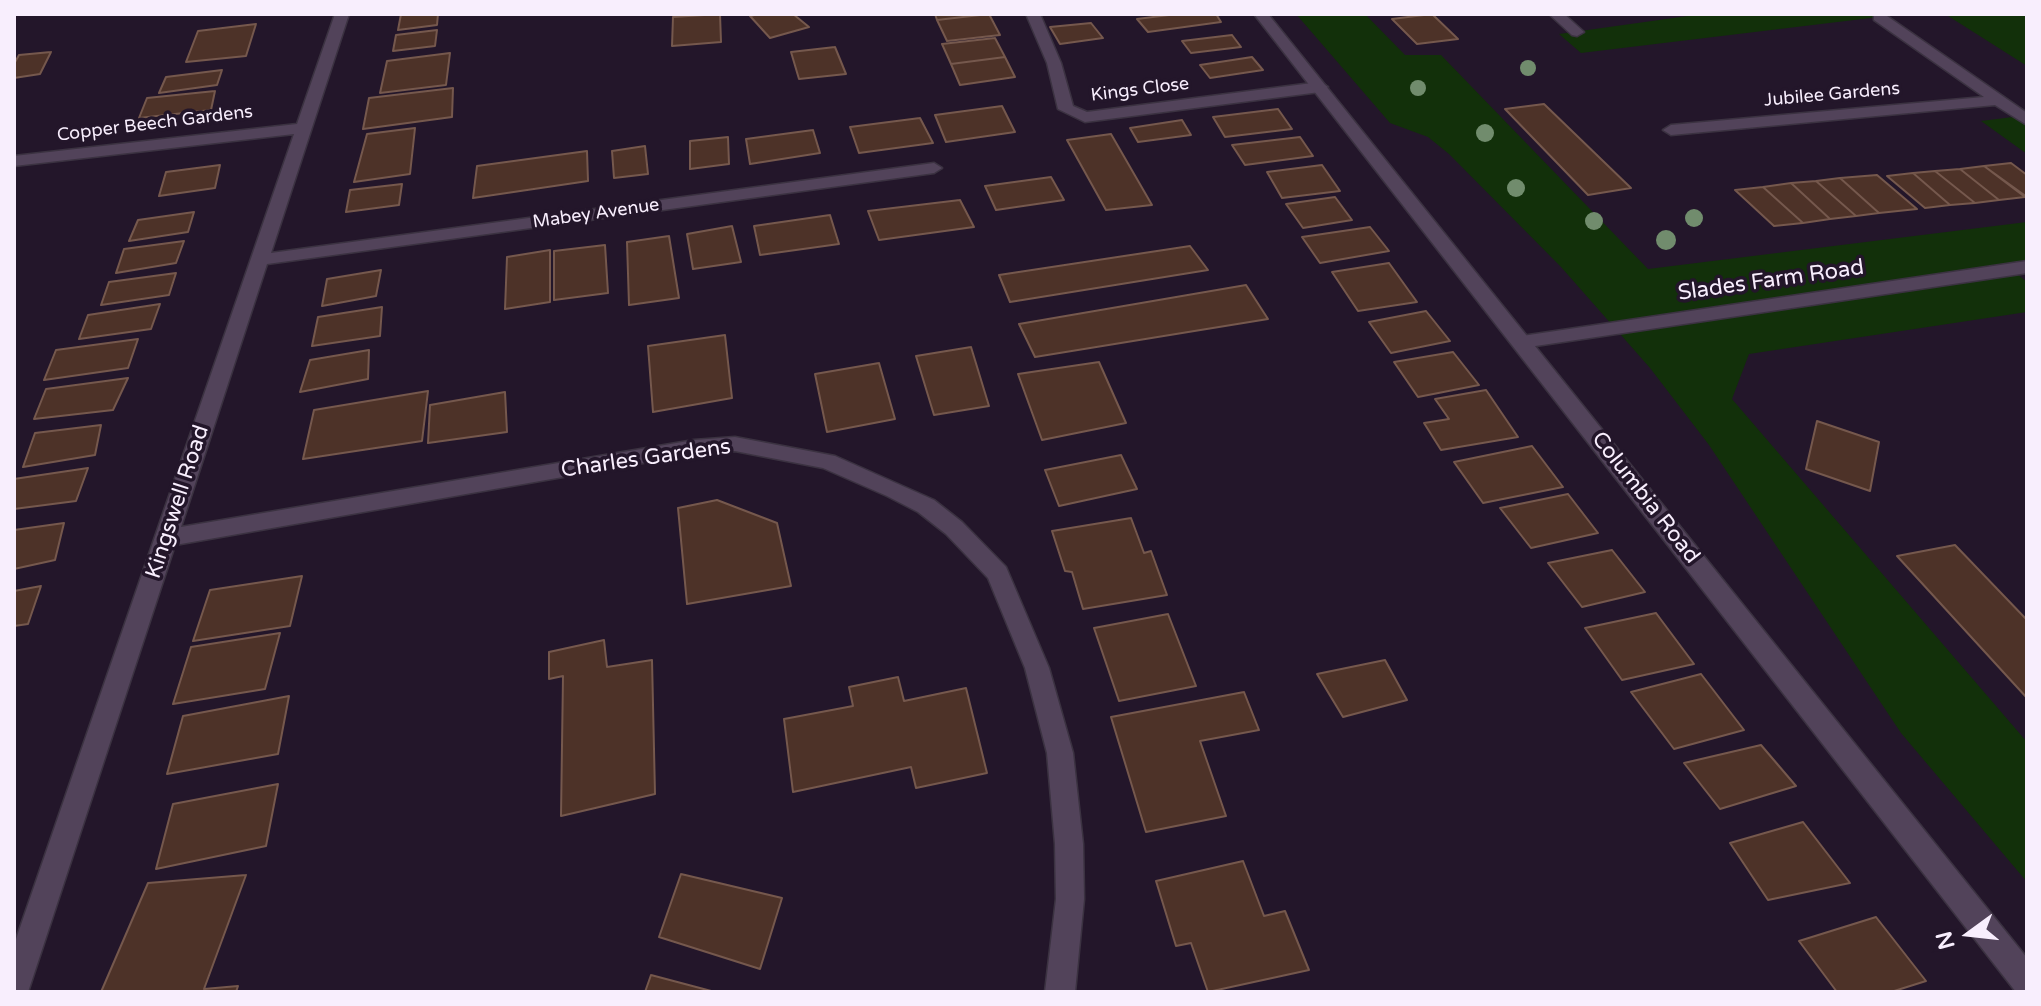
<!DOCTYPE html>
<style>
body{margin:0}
#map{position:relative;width:2041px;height:1006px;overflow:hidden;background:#23162a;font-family:"Varela Round",sans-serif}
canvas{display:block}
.frame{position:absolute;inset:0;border:16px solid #f8eefd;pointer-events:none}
.north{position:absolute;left:1929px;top:894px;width:80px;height:80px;-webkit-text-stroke:6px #23162a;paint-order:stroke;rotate:255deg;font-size:22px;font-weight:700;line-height:32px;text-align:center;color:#f8eefd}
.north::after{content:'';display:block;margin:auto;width:28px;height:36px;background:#f8eefd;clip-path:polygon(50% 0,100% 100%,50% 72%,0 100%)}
</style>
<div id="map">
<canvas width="2041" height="1006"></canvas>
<div class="frame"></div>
<div class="north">N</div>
</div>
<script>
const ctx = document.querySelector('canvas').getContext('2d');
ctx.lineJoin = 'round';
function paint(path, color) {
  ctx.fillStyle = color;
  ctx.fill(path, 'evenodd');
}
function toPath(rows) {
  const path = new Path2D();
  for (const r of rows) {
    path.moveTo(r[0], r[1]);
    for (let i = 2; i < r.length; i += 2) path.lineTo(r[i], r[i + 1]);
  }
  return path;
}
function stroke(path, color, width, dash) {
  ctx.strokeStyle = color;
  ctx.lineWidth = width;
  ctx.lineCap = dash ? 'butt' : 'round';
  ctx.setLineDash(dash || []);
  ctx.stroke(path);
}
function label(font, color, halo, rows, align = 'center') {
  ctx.font = font + ' "Varela Round",sans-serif';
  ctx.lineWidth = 7;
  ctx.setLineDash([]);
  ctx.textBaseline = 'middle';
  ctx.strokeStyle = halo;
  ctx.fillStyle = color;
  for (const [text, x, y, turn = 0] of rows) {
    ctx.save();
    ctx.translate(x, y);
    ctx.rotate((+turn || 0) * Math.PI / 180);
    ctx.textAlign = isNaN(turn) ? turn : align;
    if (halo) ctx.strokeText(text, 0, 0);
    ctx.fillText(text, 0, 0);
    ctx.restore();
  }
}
const green = toPath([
 [1296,14,1365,14,1405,55,1441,55,1648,269,2027,222,2027,267,2012,270,2027,282,2027,312,1749,354,1732,399,2027,742,2027,882,1901,733,1709,445,1650,368,1561,267,1449,154,1428,137,1390,123],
 [1702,14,1875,14,1879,17,1581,53,1559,34],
 [1945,14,2027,14,2027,66],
 [2021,116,2027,120,2027,154,1981,121]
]);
const building = toPath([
 [401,14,438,14,437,25,398,30,401,14],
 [720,14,721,42,672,46,673,17,720,14],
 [759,14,793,14,809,27,770,38,750,16,759,14],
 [935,14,989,14,937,20,935,14],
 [989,14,1000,35,947,41,937,20,989,14],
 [1177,14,1216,14,1221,22,1148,32,1137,19,1177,14],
 [1432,14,1458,39,1417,44,1392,19,1432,14],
 [1091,23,1103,38,1060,44,1050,27,1091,23],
 [256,24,246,56,186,62,198,31,256,24],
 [437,30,435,46,393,51,396,35,437,30],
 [1232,35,1241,47,1191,53,1182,41,1232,35],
 [995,38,1005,57,951,64,942,44,995,38],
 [835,47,846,74,799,79,791,52,835,47],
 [51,52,40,74,14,78,14,64,19,55,51,52],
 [450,53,446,85,380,93,387,61,450,53],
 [1005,57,1015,77,960,85,951,64,1005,57],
 [1252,57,1263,70,1210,78,1200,65,1252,57],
 [222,70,217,85,159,93,166,77,222,70],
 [453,88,452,117,363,129,369,98,453,88],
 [215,91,211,110,139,118,147,98,215,91],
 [1544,104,1631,188,1588,195,1505,109,1544,104],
 [1002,106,1015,132,946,142,935,115,1002,106],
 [1278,109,1292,129,1225,137,1213,117,1278,109],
 [920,118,933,143,859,153,850,127,920,118],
 [1182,120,1191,135,1138,142,1130,128,1182,120],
 [415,128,410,174,354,182,367,134,415,128],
 [813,130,820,153,750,164,746,139,813,130],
 [1111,134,1152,205,1106,210,1067,140,1111,134],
 [728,137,729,164,690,169,690,141,728,137],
 [1300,137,1313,156,1245,165,1232,145,1300,137],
 [645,146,648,174,614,178,612,151,645,146],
 [587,151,588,181,473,198,477,166,587,151],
 [2011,163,2027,175,2027,197,1984,166,2011,163],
 [220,165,215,188,159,196,166,172,220,165],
 [1322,165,1340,191,1282,198,1267,172,1322,165],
 [1984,166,2025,197,1999,200,1960,169,1984,166],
 [1960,169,1999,200,1975,203,1935,171,1960,169],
 [1935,171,1975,203,1950,205,1913,173,1935,171],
 [1913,173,1950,205,1925,208,1887,176,1913,173],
 [1877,175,1917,209,1879,213,1840,178,1877,175],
 [1051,177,1064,200,996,210,985,186,1051,177],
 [1840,178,1879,213,1856,216,1816,181,1840,178],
 [1816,181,1856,216,1830,219,1791,183,1816,181],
 [1791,183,1830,219,1803,223,1763,187,1791,183],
 [402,184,399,205,346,212,350,190,402,184],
 [1763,187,1803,223,1774,226,1735,190,1763,187],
 [1335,197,1352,220,1303,228,1286,204,1335,197],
 [960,200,974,227,879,240,868,211,960,200],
 [194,212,188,232,129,241,138,220,194,212],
 [830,215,839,244,760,255,754,226,830,215],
 [732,226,741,262,693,269,687,234,732,226],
 [1370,227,1389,251,1320,263,1302,237,1370,227],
 [669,236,679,298,629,305,627,242,669,236],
 [184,241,176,263,116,273,124,249,184,241],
 [605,245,608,293,554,300,554,251,605,245],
 [1190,246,1208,270,1010,302,999,275,1190,246],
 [550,250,550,302,505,309,507,257,550,250],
 [1389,263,1417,302,1358,311,1332,272,1389,263],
 [381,270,376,296,322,306,327,279,381,270],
 [176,273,169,295,101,305,109,282,176,273],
 [1246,285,1268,319,1035,357,1019,324,1246,285],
 [160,304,151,329,79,339,88,315,160,304],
 [382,307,380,336,312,346,318,317,382,307],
 [1426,311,1450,341,1391,353,1369,322,1426,311],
 [725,335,732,398,653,412,648,346,725,335],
 [138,339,128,368,44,380,56,350,138,339],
 [971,347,989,406,934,415,916,356,971,347],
 [369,350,368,379,300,392,310,360,369,350],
 [1453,352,1479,385,1418,397,1394,362,1453,352],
 [1099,362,1126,423,1042,440,1018,374,1099,362],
 [879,363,895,419,827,432,815,374,879,363],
 [128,378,113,410,34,419,46,389,128,378],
 [1486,390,1518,437,1441,450,1424,423,1449,419,1435,399,1486,390],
 [428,391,422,441,303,459,314,410,428,391],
 [505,392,507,432,428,443,430,405,505,392],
 [1817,421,1879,442,1870,491,1806,469,1817,421],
 [101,425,95,455,23,467,35,433,101,425],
 [1532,446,1563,487,1483,503,1454,462,1532,446],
 [1121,455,1137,489,1059,506,1045,470,1121,455],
 [88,468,76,501,14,509,14,479,88,468],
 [1568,494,1598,533,1531,548,1500,508,1568,494],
 [717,500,777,523,791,586,687,604,678,508,717,500],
 [1131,518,1144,553,1151,551,1167,595,1083,609,1072,572,1065,571,1052,531,1131,518],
 [64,523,55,560,14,569,14,530,64,523],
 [1955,545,2027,620,2027,698,1897,556,1955,545],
 [1612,550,1645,592,1582,607,1548,563,1612,550],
 [302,576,290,626,193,641,210,590,302,576],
 [41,586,28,624,14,626,14,591,41,586],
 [1656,613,1694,664,1622,680,1585,628,1656,613],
 [1168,614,1196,686,1119,701,1094,628,1168,614],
 [280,633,265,689,173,704,191,647,280,633],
 [604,640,607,667,652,660,655,794,561,816,563,676,549,679,549,652,604,640],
 [1385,660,1407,700,1343,717,1317,674,1385,660],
 [1701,674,1744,730,1674,749,1631,692,1701,674],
 [898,677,904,701,966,688,987,773,916,788,911,767,793,792,784,719,853,706,849,687,898,677],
 [1244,692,1259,730,1200,741,1226,816,1146,832,1111,717,1244,692],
 [289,696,278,754,167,774,183,716,289,696],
 [1761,745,1796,786,1720,809,1684,763,1761,745],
 [278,784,266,846,156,869,173,804,278,784],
 [1803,822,1850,883,1768,900,1730,843,1803,822],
 [1243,861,1264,916,1285,911,1309,970,1208,992,1191,943,1176,946,1156,881,1243,861],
 [681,874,782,898,760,969,659,937,681,874],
 [246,875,204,989,238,986,236,992,101,992,148,883,246,875],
 [1876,917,1926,981,1891,992,1837,992,1799,941,1876,917],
 [651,975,715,992,645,992,651,975]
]);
const service = toPath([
 [1026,14,1040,14,1061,63,1073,106,1087,112,1320,82,1328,87,1320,92,1085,122,1058,109,1047,63,1026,14]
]);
const minor = toPath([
 [335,14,349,14,271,253,934,163,942,168,934,173,267,264,181,527,694,440,735,437,835,456,934,500,962,522,1006,567,1049,668,1073,753,1083,844,1084,899,1075,992,1045,992,1056,899,1055,844,1047,753,1025,668,988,578,946,534,918,512,887,496,823,468,735,451,694,454,175,545,29,989,28,992,14,992,14,945,294,134,14,166,14,156,297,124,335,14],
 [1549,14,1564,14,1584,32,1577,36,1572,35,1549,14],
 [1874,14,1884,14,2027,113,2027,125,1995,105,1671,135,1663,130,1671,125,1984,97,1874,20,1874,14],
 [2027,261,2027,273,1522,348,1512,342,1522,336,2027,261]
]);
const tertiary = toPath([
 [1254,14,1268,14,2027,958,2027,992,2016,992,1254,14]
]);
const trees = [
 [1528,68,8],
 [1418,88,8],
 [1485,133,9],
 [1516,188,9],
 [1694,218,9],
 [1594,221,9],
 [1666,240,10]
];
const farStreetnames = [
 ["Kings Close",1140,90,-7],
 ["Jubilee Gardens",1832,95,-5],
 ["Copper Beech Gardens",155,124,-7],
 ["Mabey Avenue",596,214,-8]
];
const streetNames = [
 ["Slades Farm Road",1771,281,-8],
 ["Charles Gardens",646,459,-8],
 ["Columbia Road",1645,498,52],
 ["Kingswell Road",178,502,-72]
];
paint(green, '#12300a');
paint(building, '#4d3228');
stroke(building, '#75584d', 2);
stroke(service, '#3b3241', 3);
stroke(minor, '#3b3241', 3);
stroke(tertiary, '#3b3241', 3);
paint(service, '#52435a');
paint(minor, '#52435a');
paint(tertiary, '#52435a');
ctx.fillStyle = '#718c6d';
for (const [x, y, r] of trees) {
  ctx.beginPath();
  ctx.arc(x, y, r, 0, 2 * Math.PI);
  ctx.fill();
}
label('18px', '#f8eefd', '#23162a', farStreetnames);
label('22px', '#f8eefd', '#23162a', streetNames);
</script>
